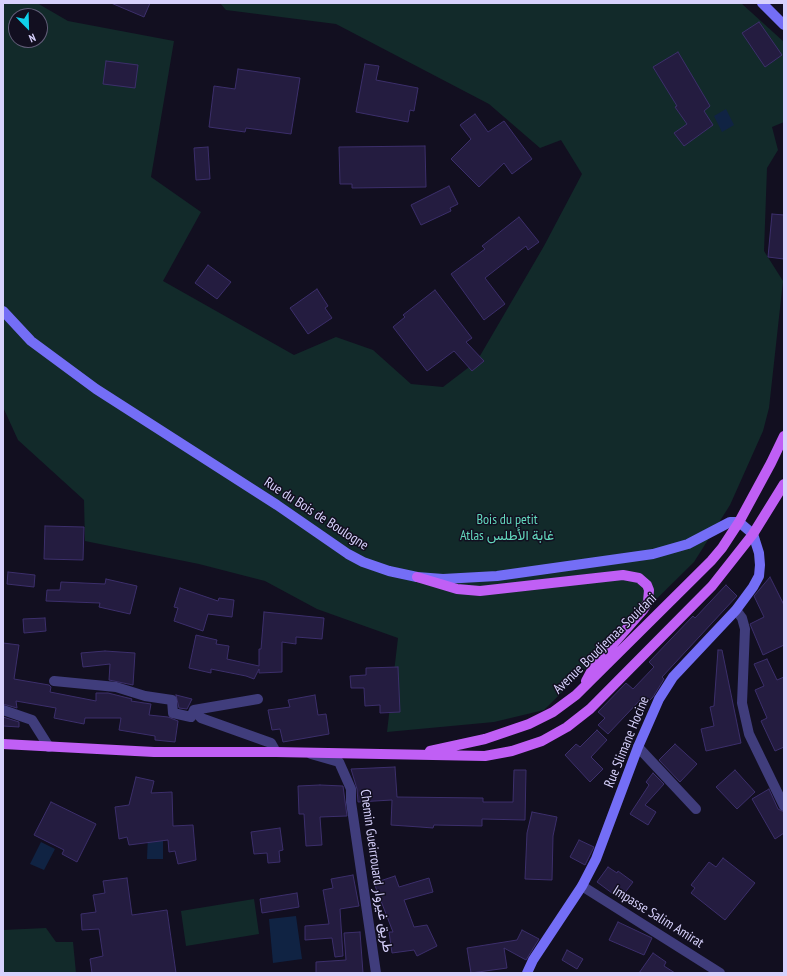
<!DOCTYPE html>
<meta charset="utf-8">
<style>
body{margin:0}
#map{position:relative;width:787px;height:976px;overflow:hidden;background:#120f20;font-family:"PT Sans Narrow",sans-serif}
canvas{display:block}
.frame{position:absolute;inset:0;border:4px solid #d7d1fc;pointer-events:none}
.north{position:absolute;left:8px;top:8px;width:40px;height:40px;box-sizing:border-box;background:#120f20;border:1px solid #615d78;border-radius:50%;rotate:157deg;font-size:11px;font-weight:700;line-height:16px;text-align:center;color:#d7d1fc}
.north::after{content:'';display:block;margin:auto;width:14px;height:18px;background:#0fd0ea;clip-path:polygon(50% 0,100% 100%,50% 72%,0 100%)}
</style>
<div id="map">
<canvas width="787" height="976"></canvas>
<div class="frame"></div>
<div class="north">N</div>
</div>
<script>
const ctx = document.querySelector('canvas').getContext('2d');
ctx.lineJoin = 'round';
function paint(path, color) {
  ctx.fillStyle = color;
  ctx.fill(path, 'evenodd');
}
function toPath(rows) {
  const path = new Path2D();
  for (const r of rows) {
    path.moveTo(r[0], r[1]);
    for (let i = 2; i < r.length; i += 2) path.lineTo(r[i], r[i + 1]);
  }
  return path;
}
function stroke(path, color, width, dash) {
  ctx.strokeStyle = color;
  ctx.lineWidth = width;
  ctx.lineCap = dash ? 'butt' : 'round';
  ctx.setLineDash(dash || []);
  ctx.stroke(path);
}
function label(font, color, halo, rows, align = 'center') {
  ctx.font = font + ' "PT Sans Narrow",Vazirmatn,sans-serif';
  ctx.lineWidth = 3;
  ctx.setLineDash([]);
  ctx.textBaseline = 'middle';
  ctx.strokeStyle = halo;
  ctx.fillStyle = color;
  for (const [text, x, y, turn = 0] of rows) {
    ctx.save();
    ctx.translate(x, y);
    ctx.rotate((+turn || 0) * Math.PI / 180);
    ctx.textAlign = isNaN(turn) ? turn : align;
    if (halo) ctx.strokeText(text, 0, 0);
    ctx.fillText(text, 0, 0);
    ctx.restore();
  }
}
const green = toPath([
 [3,3,37,3,68,21,174,41,151,177,201,212,163,281,294,355,336,337,373,350,411,384,443,387,477,361,544,246,582,174,561,140,540,148,489,104,336,24,226,10,220,3,741,3,784,42,784,122,772,127,778,150,767,168,764,251,783,281,769,408,763,431,730,505,694,562,544,710,494,722,387,732,398,638,317,609,265,581,199,564,85,541,84,500,18,440,3,407],
 [16,16,40,16,40,40,16,40],
 [254,899,259,934,186,946,181,911],
 [46,928,56,942,73,942,76,973,3,973,3,930]
]);
const water = toPath([
 [726,109,734,125,722,132,714,116],
 [148,834,163,835,163,859,147,859],
 [41,842,55,849,44,870,30,864],
 [296,916,302,959,273,963,269,919]
]);
const building = toPath([
 [111,3,150,3,144,17,111,3],
 [759,22,782,55,765,67,742,33,759,22],
 [678,52,710,106,704,111,713,125,684,146,674,133,687,124,675,107,677,106,653,67,678,52],
 [106,61,138,65,135,88,103,84,106,61],
 [365,64,379,66,376,80,418,88,414,111,410,110,408,122,356,112,365,64],
 [238,69,300,78,291,134,246,128,245,132,209,127,214,86,235,89,238,69],
 [475,114,488,132,504,121,532,159,512,174,504,163,479,187,451,159,471,139,460,125,475,114],
 [425,146,426,187,352,188,352,184,340,184,339,147,425,146],
 [208,147,210,179,196,180,194,148,208,147],
 [449,186,458,204,450,208,451,211,421,225,411,205,449,186],
 [772,214,784,215,784,259,768,257,772,214],
 [519,217,539,242,528,250,526,246,485,278,505,304,484,320,451,274,485,249,482,246,519,217],
 [208,265,231,282,217,299,195,283,208,265],
 [317,289,328,306,325,308,332,318,308,334,290,308,317,289],
 [435,290,472,338,466,342,484,361,472,371,454,351,427,371,393,327,405,317,403,315,435,290],
 [45,526,84,527,83,560,44,559,45,526],
 [8,572,35,575,34,587,7,584,8,572],
 [770,577,784,605,784,645,763,655,750,624,764,617,754,596,770,577],
 [106,579,137,586,130,614,99,607,100,603,46,601,47,590,60,590,61,582,105,584,106,579],
 [726,585,737,596,662,677,664,679,653,697,647,703,642,698,608,734,598,725,605,718,598,712,626,683,633,689,654,667,649,662,693,616,695,618,726,585],
 [180,588,218,601,219,598,234,600,232,617,208,614,203,631,174,621,178,608,174,607,180,588],
 [264,612,324,618,322,639,296,637,296,644,282,642,282,672,259,673,259,669,254,679,246,676,211,669,211,673,189,668,196,635,217,640,216,644,229,646,227,659,259,666,259,649,261,649,264,612],
 [45,618,46,631,24,633,23,619,45,618],
 [3,643,19,645,14,679,49,685,51,687,50,692,96,701,96,693,108,693,132,699,131,701,151,704,149,715,168,717,178,721,175,742,155,740,155,736,119,730,121,718,85,718,84,724,54,718,56,708,16,701,17,708,3,704,3,643],
 [718,650,722,650,741,743,706,751,701,729,714,726,710,707,714,706,718,650],
 [105,651,135,653,133,685,109,680,110,664,83,667,81,653,105,651],
 [767,659,777,680,784,677,784,747,775,751,761,721,767,718,755,690,764,686,754,664,767,659],
 [398,667,400,712,380,713,380,705,365,706,364,688,351,688,350,676,366,675,366,668,398,667],
 [176,695,192,699,187,709,179,708,176,695],
 [315,695,318,715,326,714,329,734,283,742,280,729,272,730,268,710,290,707,288,700,315,695],
 [3,717,19,722,19,727,3,726,3,717],
 [597,730,607,740,591,757,603,769,590,782,565,755,576,744,580,747,597,730],
 [675,744,697,764,680,782,659,760,675,744],
 [395,767,397,797,483,798,483,802,513,802,514,770,526,770,525,820,482,819,482,826,434,825,433,828,420,827,391,825,392,800,358,802,357,789,351,769,395,767],
 [735,770,755,792,737,809,716,787,735,770],
 [653,773,664,784,645,805,656,812,648,825,630,814,649,785,646,782,653,773],
 [136,777,154,781,151,793,172,792,173,826,193,825,196,860,178,864,175,851,169,852,168,840,129,845,127,837,119,839,115,807,129,805,136,777],
 [320,785,343,786,347,816,320,817,322,845,306,846,304,814,299,814,298,786,320,785],
 [769,789,778,809,784,812,784,833,775,839,752,799,769,789],
 [51,802,96,824,77,862,62,854,64,850,34,835,51,802],
 [532,812,557,817,553,836,552,880,525,879,527,833,532,812],
 [280,828,283,850,279,851,280,862,268,863,267,853,254,854,251,832,280,828],
 [579,840,594,847,585,865,570,857,579,840],
 [723,858,755,883,725,920,691,893,695,888,691,885,709,862,716,867,723,858],
 [608,867,617,873,618,871,633,882,620,899,597,882,608,867],
 [353,875,359,906,340,909,343,956,335,957,332,938,305,940,305,926,329,924,323,890,333,888,331,879,353,875],
 [395,876,399,887,429,878,433,892,404,900,414,927,427,925,437,946,417,956,414,950,392,953,389,932,393,932,374,883,395,876],
 [127,878,132,915,167,910,176,973,92,973,90,959,103,956,99,929,82,930,81,914,96,912,93,895,105,893,103,881,127,878],
 [297,893,299,907,262,913,260,899,297,893],
 [618,922,652,938,644,955,609,940,618,922],
 [522,930,539,939,526,960,504,948,507,968,471,973,467,948,517,940,522,930],
 [360,932,363,973,316,973,316,962,346,960,344,933,360,932],
 [567,950,583,959,577,969,562,960,567,950],
 [653,953,666,962,664,966,675,973,639,973,653,953]
]);
const street = toPath([
 [736,610,742,618,745,629,742,703,749,734,784,806],
 [54,681,116,687,145,696,172,700,173,713,191,717,194,710],
 [258,699,194,710,201,718,271,743,276,752],
 [3,710,32,720,49,747],
 [638,747,696,809],
 [311,754,339,762,351,789,351,802,376,973],
 [582,886,720,973]
]);
const secondary = toPath([
 [762,3,784,25],
 [3,311,31,341,96,389,277,505,348,554,363,562,389,571,417,577,443,579,497,576,653,554,688,544,730,522,739,522,753,534,759,553,760,565,759,576,753,587,736,610,673,677,659,699,638,747,596,859,582,886,533,960,527,973]
]);
const primary = toPath([
 [417,577,457,589,480,591,623,575,639,578,647,585,649,590,648,602,643,610,594,666,586,681],
 [3,744,154,752,276,752,485,756,512,751,542,741,567,727,590,709,712,586,753,534,784,484],
 [430,751,485,739,529,724,553,712,576,695,711,561,722,548,739,522,771,463,784,436]
]);
const streetNames = [
 ["Rue du Bois de Boulogne",316,514,33],
 ["Avenue Boudjemaa Souidani",605,644,-44],
 ["Rue Slimane Hocine",627,742,-68],
 ["Chemin Gueirrouard طريق غيروار",376,871,82],
 ["Impasse Salim Amirat",658,917,32]
];
const parkNames = [
 ["Bois du petit",507,520],
 ["Atlas غابة الأطلس",507,536]
];
paint(green, '#122a2a');
paint(water, '#102343');
paint(building, '#241c40');
stroke(building, '#3c2f6b', 1);
stroke(street, '#403d7c', 10);
stroke(secondary, '#746ef6', 10);
stroke(primary, '#c05ff5', 10);
label('14px', '#d7d1fc', '#120f20', streetNames);
label('14px', '#62d7bc', '#120f20', parkNames);
</script>
